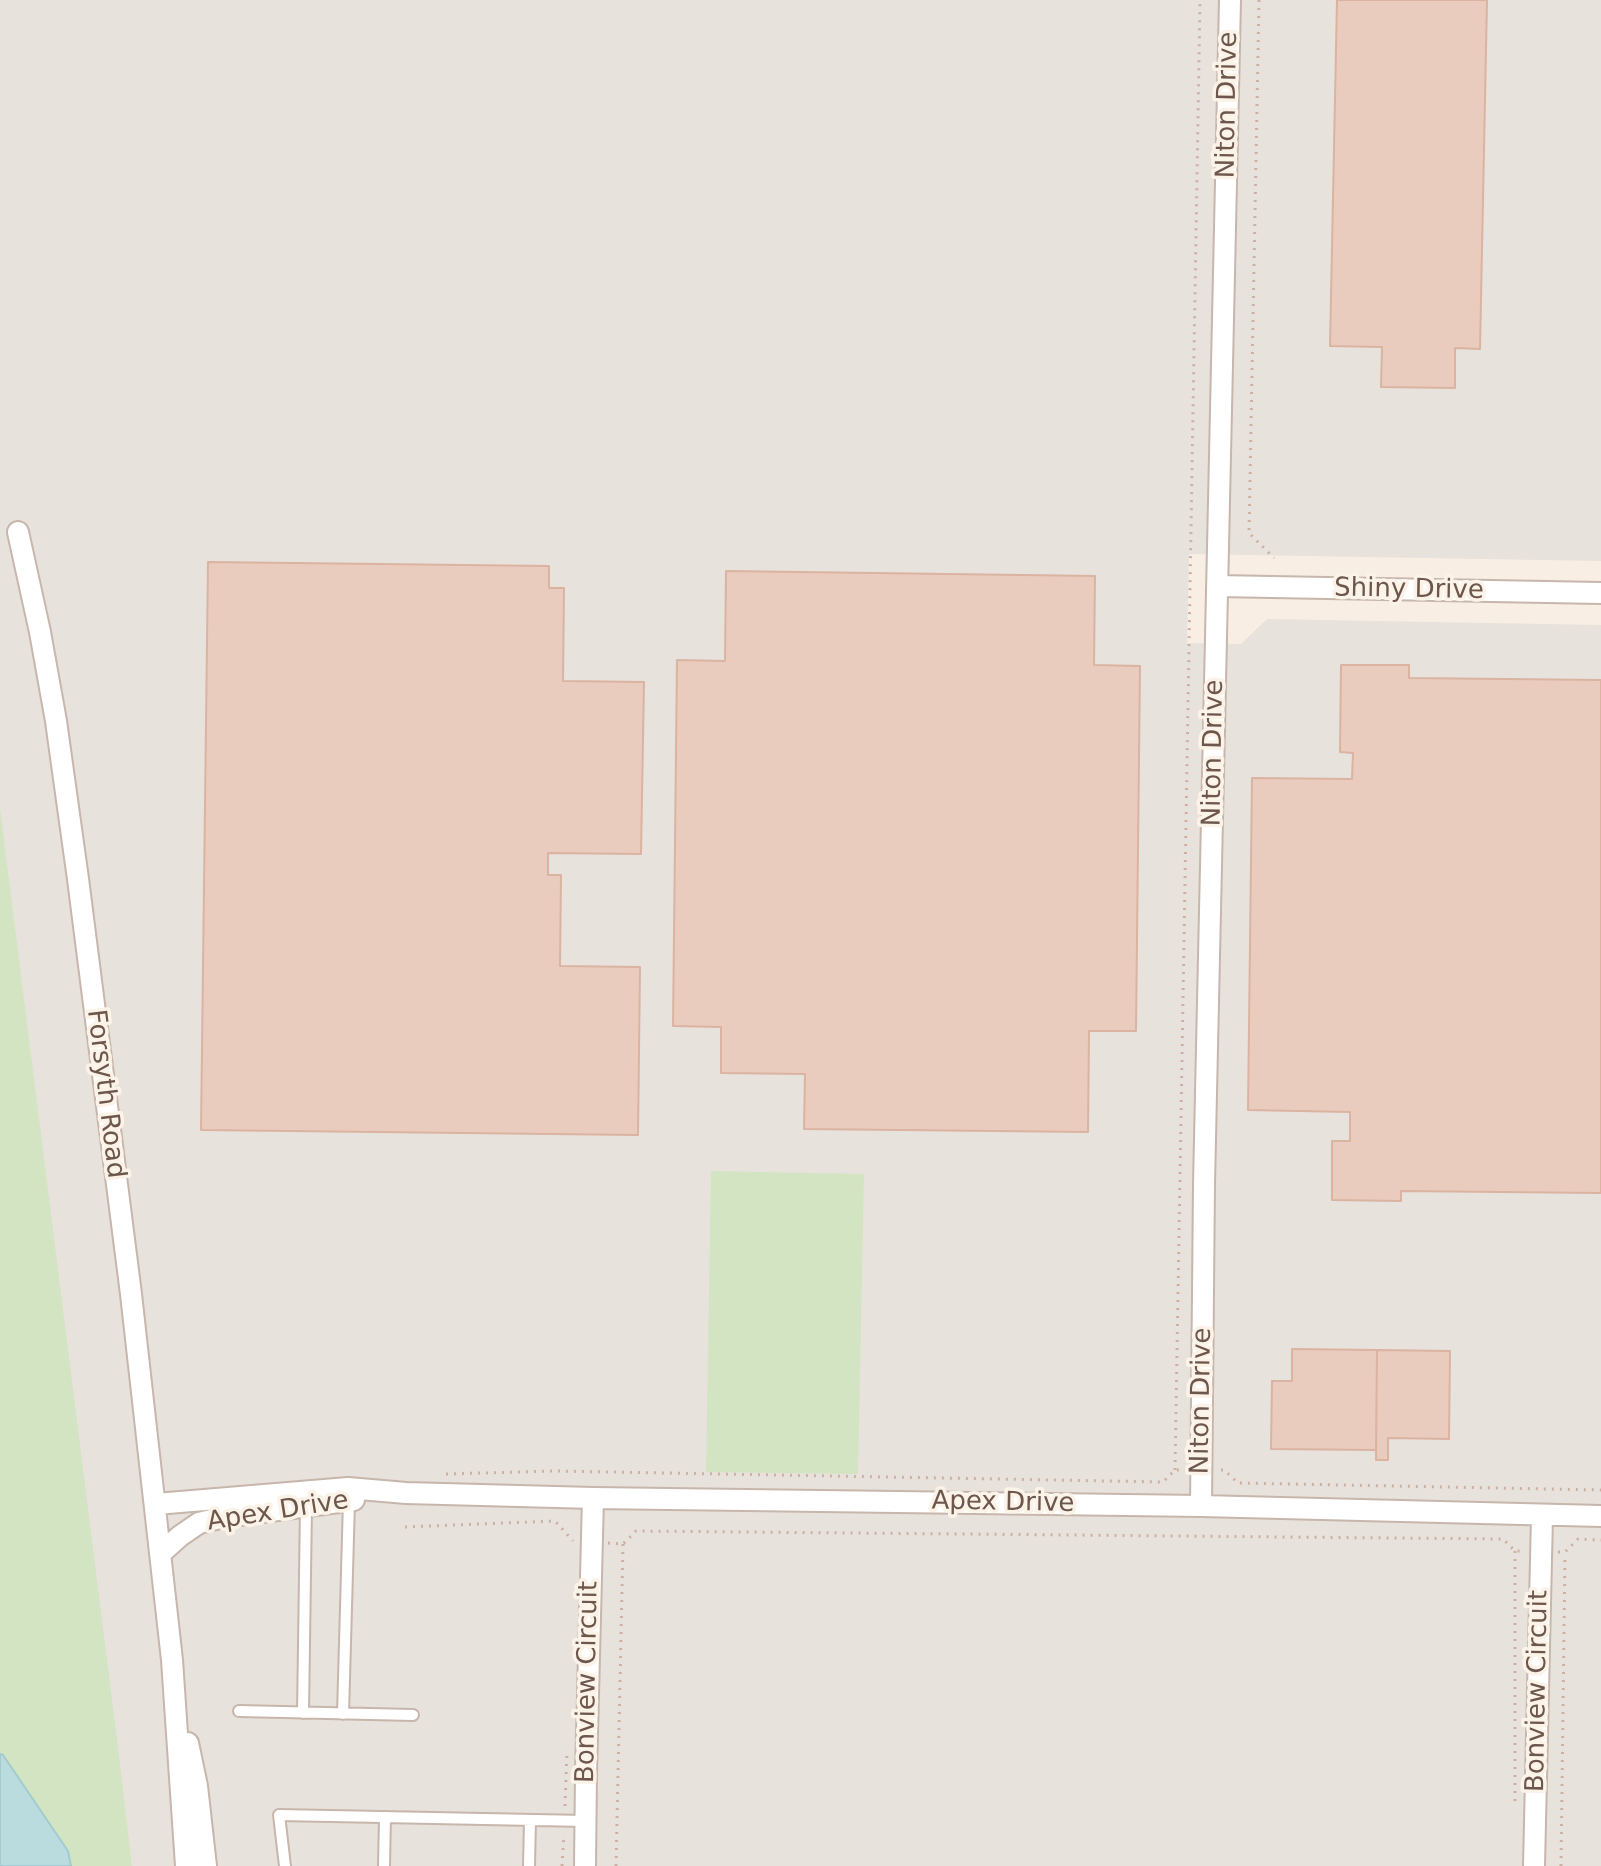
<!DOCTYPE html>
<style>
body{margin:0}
canvas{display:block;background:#f8eee3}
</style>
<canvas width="1601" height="1866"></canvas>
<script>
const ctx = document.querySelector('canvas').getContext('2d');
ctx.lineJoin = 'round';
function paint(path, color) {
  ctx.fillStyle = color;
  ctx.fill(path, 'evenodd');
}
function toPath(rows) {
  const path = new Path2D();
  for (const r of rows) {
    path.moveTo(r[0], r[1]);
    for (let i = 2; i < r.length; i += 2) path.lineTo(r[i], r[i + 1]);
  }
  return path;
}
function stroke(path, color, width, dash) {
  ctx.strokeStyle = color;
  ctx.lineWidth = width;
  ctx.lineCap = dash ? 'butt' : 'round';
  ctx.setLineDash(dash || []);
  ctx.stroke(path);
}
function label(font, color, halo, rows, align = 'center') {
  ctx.font = font + ' "DejaVu Sans",sans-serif';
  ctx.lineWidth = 7;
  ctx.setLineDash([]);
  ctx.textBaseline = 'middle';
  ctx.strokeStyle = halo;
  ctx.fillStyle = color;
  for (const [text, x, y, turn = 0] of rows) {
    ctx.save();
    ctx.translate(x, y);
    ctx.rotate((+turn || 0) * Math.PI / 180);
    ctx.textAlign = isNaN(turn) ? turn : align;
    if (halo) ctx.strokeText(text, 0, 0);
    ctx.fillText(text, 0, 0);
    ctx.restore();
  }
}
const industrial = toPath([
 [0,0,1601,0,1601,561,1189,554,1187,643,1241,644,1267,619,1601,625,1601,1866,0,1866]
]);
const green = toPath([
 [0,808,118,1747,132,1866,0,1866],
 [711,1171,864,1174,858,1474,706,1472]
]);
const water = toPath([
 [0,1754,3,1755,68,1851,71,1866,0,1866,0,1754]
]);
const building = toPath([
 [1337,0,1487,0,1480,349,1455,348,1455,388,1381,387,1382,347,1330,346,1337,0],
 [208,562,549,566,549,588,564,588,563,681,644,682,641,854,548,853,548,875,561,875,560,966,640,967,638,1135,201,1130,208,562],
 [726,571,1095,576,1094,665,1140,666,1136,1031,1089,1031,1088,1132,804,1129,805,1074,721,1073,721,1027,673,1026,677,660,725,661,726,571],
 [1341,665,1409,665,1409,678,1601,680,1601,1193,1401,1191,1401,1201,1332,1200,1332,1141,1350,1141,1350,1112,1248,1110,1252,778,1352,779,1353,753,1340,752,1341,665],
 [1292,1349,1377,1350,1376,1450,1271,1449,1272,1381,1292,1381,1292,1349],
 [1377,1350,1450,1351,1449,1439,1388,1438,1388,1460,1376,1460,1377,1350]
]);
const path = toPath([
 [1259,0,1249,533,1274,558],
 [1175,1470,1200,0],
 [1221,1470,1224,1470,1238,1483,1601,1490],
 [446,1474,555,1471,1163,1482,1175,1470,1185,1470],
 [405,1527,555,1521,573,1541],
 [608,1543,623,1544,636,1531,1503,1539,1515,1551,1523,1551],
 [1515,1551,1515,1807],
 [1558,1552,1565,1552,1578,1539,1601,1540],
 [565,1806,567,1750],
 [562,1866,564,1834],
 [616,1866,623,1544],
 [1561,1866,1565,1554]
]);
const service = toPath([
 [239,1711,413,1715],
 [303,1713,306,1506],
 [343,1714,349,1501],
 [285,1866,279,1815,586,1821],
 [384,1866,385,1817],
 [529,1866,530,1820]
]);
const minor = toPath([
 [18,532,40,632,56,721,78,879,131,1294,172,1660,186,1866],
 [1217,586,1601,593],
 [156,1504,348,1488,406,1493,593,1498,1201,1506,1601,1516],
 [1201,1506,1204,1184,1230,0],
 [160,1554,180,1536,199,1523,224,1517,354,1500],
 [188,1743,197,1786,206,1866],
 [585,1866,586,1774,593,1498],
 [1534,1866,1542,1516]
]);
const streetNames = [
 ["Niton Drive",1228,105,-89],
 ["Shiny Drive",1409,590,1],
 ["Niton Drive",1214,753,-89],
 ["Forsyth Road",105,1094,83],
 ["Niton Drive",1202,1401,-89],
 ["Apex Drive",1003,1503,1],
 ["Apex Drive",278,1512,-9],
 ["Bonview Circuit",588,1682,-89],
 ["Bonview Circuit",1538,1691,-89]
];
paint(industrial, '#e8e2dd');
paint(green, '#d3e4c3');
paint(water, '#badcdf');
stroke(water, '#a2cbcf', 2);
paint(building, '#eaccbe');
stroke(building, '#dab3a1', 2);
stroke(service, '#c7b6ab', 14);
stroke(minor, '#c7b6ab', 24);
stroke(path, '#ceb0a2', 3, [2, 6]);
stroke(service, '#fff', 10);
stroke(minor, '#fff', 20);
label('26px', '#6d564c', '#fcf3e8', streetNames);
</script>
